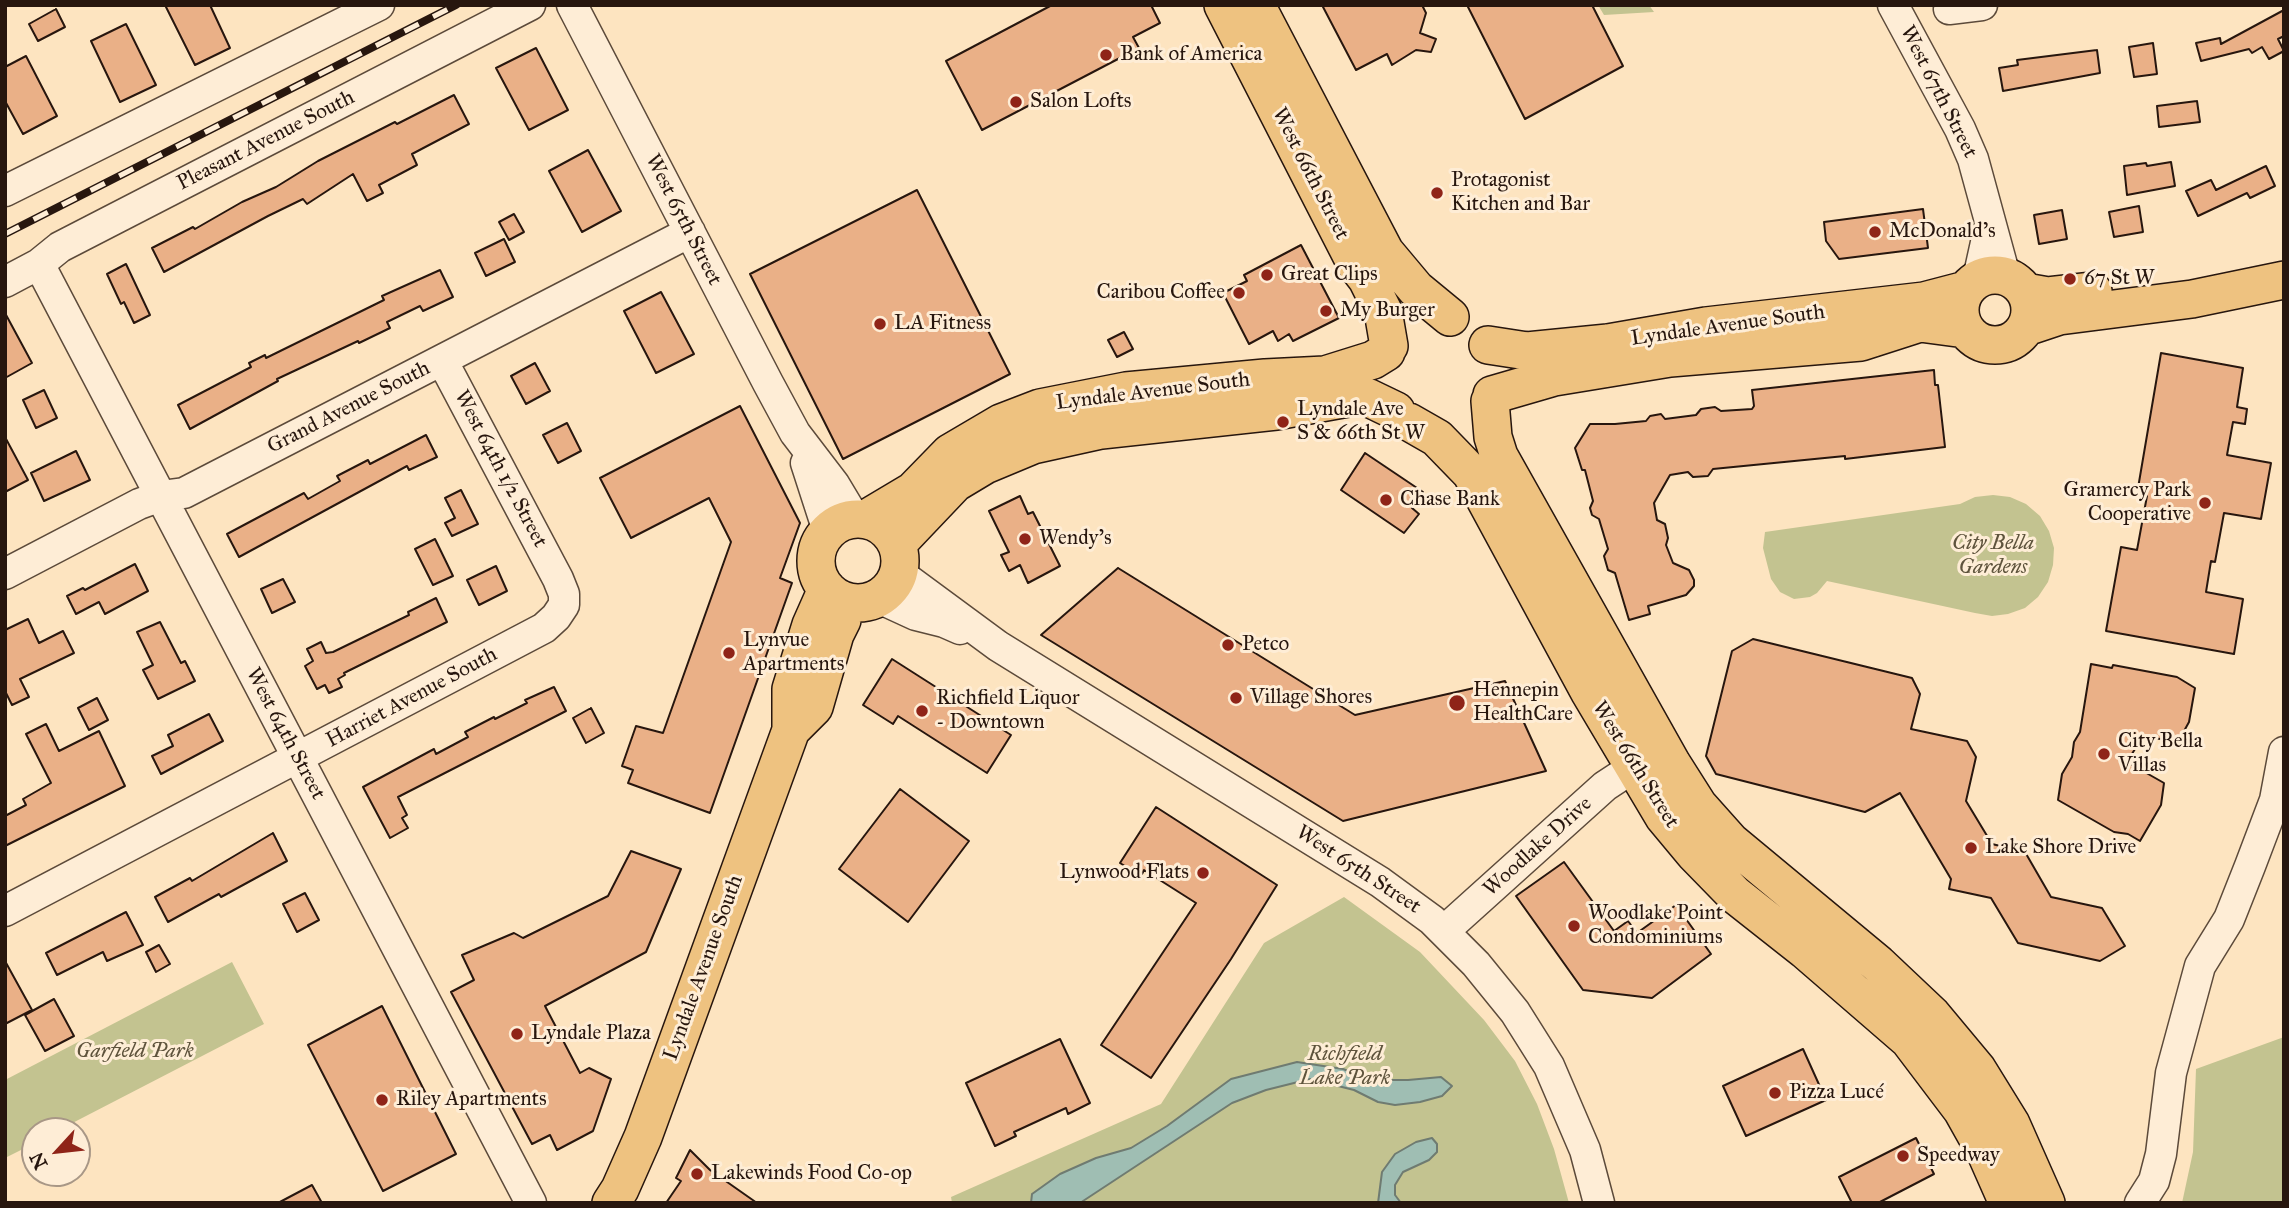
<!DOCTYPE html>
<meta charset="utf-8">
<style>
body{margin:0}
#map{position:relative;width:2289px;height:1208px;overflow:hidden;background:#fde4c0;font-family:"IM FELL Great Primer",serif}
canvas{display:block}
.frame{position:absolute;inset:0;border:7px solid #27160e;pointer-events:none}
.north{position:absolute;left:21px;top:1117px;width:70px;height:70px;box-sizing:border-box;background:#feedd6;border:2px solid #a89786;border-radius:50%;rotate:243deg;font-size:19px;font-weight:700;line-height:28px;text-align:center;color:#27160e}
.north::after{content:'';display:block;margin:auto;width:24px;height:32px;background:#8f2418;clip-path:polygon(50% 0,100% 100%,50% 72%,0 100%)}
</style>
<div id="map">
<canvas width="2289" height="1208"></canvas>
<div class="frame"></div>
<div class="north">N</div>
</div>
<script>
const ctx = document.querySelector('canvas').getContext('2d');
ctx.lineJoin = 'round';
function paint(path, color) {
  ctx.fillStyle = color;
  ctx.fill(path, 'evenodd');
}
function toPath(rows) {
  const path = new Path2D();
  for (const r of rows) {
    if (r.length === 3) {
      path.moveTo(r[0] + r[2], r[1]);
      path.arc(r[0], r[1], r[2], 0, 2 * Math.PI);
      continue;
    }
    path.moveTo(r[0], r[1]);
    for (let i = 2; i < r.length; i += 2) path.lineTo(r[i], r[i + 1]);
  }
  return path;
}
function stroke(path, color, width, dash) {
  ctx.strokeStyle = color;
  ctx.lineWidth = width;
  ctx.lineCap = dash ? 'butt' : 'round';
  ctx.setLineDash(dash || []);
  ctx.stroke(path);
}
function label(font, color, halo, rows, align = 'center') {
  ctx.font = font + ' "IM FELL Great Primer",serif';
  ctx.lineWidth = 6;
  ctx.setLineDash([]);
  ctx.textBaseline = 'middle';
  ctx.strokeStyle = halo;
  ctx.fillStyle = color;
  for (const [text, x, y, turn = 0] of rows) {
    ctx.save();
    ctx.translate(x, y);
    ctx.rotate((+turn || 0) * Math.PI / 180);
    ctx.textAlign = isNaN(turn) ? turn : align;
    if (halo) ctx.strokeText(text, 0, 0);
    ctx.fillText(text, 0, 0);
    ctx.restore();
  }
}
const green = toPath([
 [1598,5,1649,5,1654,12,1604,15],
 [1993,495,2010,497,2026,504,2040,516,2049,531,2054,548,2053,565,2048,582,2038,597,2025,608,2008,614,1992,616,1975,613,1827,581,1817,593,1810,597,1794,599,1780,592,1771,579,1763,548,1765,532,1960,504,1975,497],
 [1344,897,1420,952,1484,1020,1515,1061,1537,1104,1554,1149,1569,1203,952,1203,951,1197,1161,1104,1264,943],
 [232,962,264,1024,57,1131,35,1131,35,1143,5,1158,5,1080],
 [2284,1037,2284,1203,2182,1203,2193,1152,2196,1069]
]);
const water = toPath([
 [1297,1062,1343,1069,1372,1080,1408,1080,1441,1077,1452,1086,1442,1096,1420,1102,1395,1105,1378,1102,1354,1090,1310,1079,1266,1090,1232,1103,1080,1203,1031,1203,1032,1194,1060,1174,1096,1158,1131,1148,1167,1126,1231,1079,1297,1062],
 [1432,1138,1437,1144,1437,1152,1429,1160,1403,1172,1395,1185,1395,1195,1401,1203,1378,1203,1382,1172,1395,1154,1416,1142,1432,1138]
]);
const building = toPath([
 [165,5,210,5,230,48,195,65,165,5],
 [1052,5,1151,5,1160,23,1133,37,1139,48,982,130,946,61,1052,5],
 [1322,5,1422,5,1426,13,1420,33,1436,39,1431,52,1416,50,1392,65,1387,54,1356,70,1322,5],
 [1467,5,1592,5,1623,66,1525,119,1467,5],
 [56,9,65,27,38,41,29,24,56,9],
 [2284,10,2284,36,2278,39,2284,51,2269,59,2262,47,2252,53,2249,49,2201,61,2196,43,2220,38,2221,44,2284,10],
 [126,24,156,85,120,102,91,41,126,24],
 [2153,43,2157,74,2134,77,2129,47,2153,43],
 [536,48,568,110,529,130,496,68,536,48],
 [2097,50,2100,73,2003,91,1999,68,2018,65,2017,60,2097,50],
 [26,56,57,116,23,134,5,101,5,67,26,56],
 [454,95,469,124,412,154,417,165,379,185,383,193,367,201,353,174,307,204,303,199,268,216,164,272,152,248,193,227,195,229,242,202,276,187,318,161,395,122,397,124,454,95],
 [2197,101,2200,122,2159,127,2157,106,2197,101],
 [588,150,621,211,582,232,549,171,588,150],
 [2171,162,2175,186,2127,195,2124,166,2146,163,2147,166,2171,162],
 [2266,166,2275,186,2250,198,2247,193,2198,216,2186,191,2211,180,2216,190,2266,166],
 [917,190,1010,374,843,459,750,274,917,190],
 [2139,206,2143,232,2114,237,2109,212,2139,206],
 [1923,209,1928,248,1839,259,1826,241,1824,222,1923,209],
 [2062,210,2067,239,2039,244,2034,215,2062,210],
 [514,214,524,232,509,240,499,222,514,214],
 [504,239,515,262,486,276,475,253,504,239],
 [1301,245,1339,318,1293,341,1289,334,1278,341,1273,331,1249,344,1223,293,1247,281,1244,275,1301,245],
 [126,264,150,315,134,323,124,302,121,304,107,274,126,264],
 [440,270,453,297,423,311,420,306,387,322,390,328,359,343,358,341,277,379,278,381,190,429,178,405,251,367,249,363,265,355,266,358,384,300,382,296,440,270],
 [661,292,694,354,656,373,624,311,661,292],
 [5,313,32,363,5,378,5,313],
 [1124,332,1133,349,1117,357,1108,340,1124,332],
 [2161,353,2243,368,2237,407,2247,409,2245,424,2233,422,2227,455,2271,463,2261,519,2224,513,2215,562,2211,561,2206,592,2243,599,2234,654,2106,631,2121,547,2137,550,2147,496,2137,494,2161,353],
 [535,363,550,391,526,404,511,376,535,363],
 [1934,370,1935,385,1938,385,1945,447,1845,459,1845,456,1713,469,1708,476,1693,477,1688,472,1670,475,1654,503,1657,520,1665,524,1668,538,1666,545,1673,563,1689,570,1694,580,1694,586,1686,595,1648,606,1650,614,1629,620,1615,573,1608,570,1604,556,1608,549,1599,519,1592,515,1590,508,1593,501,1585,470,1582,470,1575,448,1590,424,1615,424,1646,421,1650,416,1661,414,1665,419,1696,415,1701,409,1715,407,1721,411,1752,409,1754,406,1752,390,1934,370],
 [44,390,57,418,36,428,23,400,44,390],
 [740,406,800,523,780,578,792,583,710,813,628,783,633,770,622,766,636,726,663,733,731,542,709,498,631,538,600,478,740,406],
 [567,423,581,451,558,463,543,435,567,423],
 [426,435,437,457,409,470,407,466,239,557,227,534,304,493,308,499,340,481,337,476,368,460,370,464,426,435],
 [5,437,28,480,5,492,5,437],
 [76,451,90,480,44,501,31,473,76,451],
 [1365,453,1423,492,1412,508,1419,514,1404,533,1341,490,1365,453],
 [461,490,478,524,452,536,445,523,455,518,445,498,461,490],
 [1020,496,1028,514,1033,512,1060,566,1028,583,1020,565,1009,571,1001,555,1009,552,989,511,1020,496],
 [435,539,453,576,433,585,415,549,435,539],
 [135,564,148,591,105,614,99,602,76,614,67,596,83,588,85,590,135,564],
 [496,566,507,591,479,605,467,580,496,566],
 [1118,568,1355,715,1505,681,1546,771,1343,821,1041,635,1118,568],
 [283,579,295,602,272,613,261,589,283,579],
 [436,598,447,622,344,673,345,675,338,679,342,687,329,693,325,685,317,689,305,666,313,661,307,649,321,642,326,653,333,652,409,615,408,612,436,598],
 [28,619,39,643,63,631,74,653,20,679,29,697,12,705,5,691,5,630,28,619],
 [160,622,181,663,185,661,195,681,158,699,143,670,153,665,137,632,160,622],
 [1753,639,1912,678,1920,694,1911,729,1967,741,1976,757,1966,801,1992,844,2025,852,2051,897,2102,908,2125,946,2100,961,2018,943,1991,898,1949,889,1951,879,1900,793,1865,812,1716,774,1706,756,1732,651,1753,639],
 [892,659,1011,735,987,773,898,716,893,724,863,705,892,659],
 [2091,664,2112,668,2113,665,2177,677,2195,688,2189,722,2178,742,2137,735,2135,749,2127,762,2164,783,2161,805,2140,841,2128,834,2114,832,2058,800,2062,774,2072,757,2074,742,2080,732,2091,664],
 [554,687,566,711,398,797,407,815,402,818,408,828,390,838,363,787,434,749,436,754,468,737,465,732,494,717,495,719,527,703,525,700,554,687],
 [97,698,108,720,89,730,78,708,97,698],
 [591,708,604,733,586,743,573,718,591,708],
 [209,714,223,741,161,774,152,756,173,746,168,735,209,714],
 [46,724,59,751,99,731,125,786,5,846,5,816,26,805,23,799,51,783,26,734,46,724],
 [900,789,969,841,908,922,839,869,900,789],
 [1156,807,1277,885,1231,959,1151,1078,1101,1045,1196,903,1144,870,1141,876,1120,863,1156,807],
 [273,833,287,861,221,897,219,894,168,922,155,897,190,878,192,881,273,833],
 [631,851,681,869,646,952,545,1006,580,1073,589,1068,611,1079,593,1131,557,1150,550,1135,532,1144,451,992,474,980,462,955,514,933,523,938,608,896,631,851],
 [1564,862,1614,931,1628,921,1637,933,1676,905,1711,954,1652,998,1583,990,1516,896,1564,862],
 [305,893,319,920,297,932,283,904,305,893],
 [126,912,143,945,107,961,103,952,57,975,46,953,126,912],
 [159,945,170,964,156,972,146,952,159,945],
 [5,961,32,1010,5,1024,5,961],
 [54,999,74,1036,45,1051,25,1015,54,999],
 [382,1006,456,1154,383,1191,308,1045,382,1006],
 [1060,1039,1090,1103,1068,1114,1066,1108,1014,1132,1016,1136,995,1146,966,1083,1060,1039],
 [1803,1049,1826,1100,1746,1136,1723,1086,1803,1049],
 [1916,1138,1934,1174,1878,1203,1852,1203,1839,1177,1916,1138],
 [690,1150,710,1170,757,1203,666,1203,681,1181,676,1178,690,1150],
 [312,1185,322,1203,278,1203,312,1185]
]);
const minor = toPath([
 [572,5,768,383,795,433,834,484,855,519],
 [1893,5,1960,129,1973,159,2005,276],
 [1949,9,1982,5],
 [5,191,379,5],
 [39,264,531,1203],
 [1978,279,1989,229],
 [5,282,39,264,60,247,530,5],
 [806,463,828,531],
 [899,573,998,646,1380,882,1432,920,1476,964,1515,1012,1549,1066,1585,1150,1599,1203],
 [5,574,139,504,161,496,184,493,690,232],
 [879,598,916,615,944,622,960,629],
 [5,911,544,628,556,617,564,605,564,594,558,579,442,360],
 [1444,931,1605,786,1634,767],
 [2140,1203,2154,1181,2161,1154,2171,1073,2200,966,2229,919,2250,866,2275,800,2284,752]
]);
const major = toPath([
 [1223,5,1357,266,1367,279,1383,311,1389,346],
 [1256,5,1385,252,1416,289,1450,317],
 [1995,310,35],
 [2025,292,2048,296,2093,291],
 [2026,327,2059,316,2192,299,2284,280],
 [1488,345,1527,351,1608,343,1706,326,1924,301,1966,290],
 [1492,395,1554,377,1670,358,1861,342,1920,323,1965,329],
 [1490,401,1493,437,1499,456,1672,764,1698,805,1731,842,1878,964,1932,1015,1977,1069,2011,1124,2046,1203],
 [1409,422,1437,438,1471,473,1589,691,1664,817,1694,853,1734,894,1805,950,1909,1040,1962,1110,1985,1151,2008,1203],
 [866,519,913,491,950,453,1001,423,1040,408,1126,391,1265,378,1325,375,1373,360,1386,352],
 [858,561,42],
 [897,544,955,483,985,465,1033,445,1101,430,1276,411,1359,396,1369,398,1396,411],
 [791,730,814,707,835,634,842,620],
 [611,1203,620,1189,643,1137,791,730,791,689,811,625,827,589]
]);
const rail = toPath([
 [5,234,456,5]
]);
const markers = [
 [1106,55,7,"#8f2418"],
 [1016,102,7,"#8f2418"],
 [1437,193,7,"#8f2418"],
 [1875,232,7,"#8f2418"],
 [1267,275,7,"#8f2418"],
 [2070,279,7,"#8f2418"],
 [1239,293,7,"#8f2418"],
 [1326,311,7,"#8f2418"],
 [880,324,7,"#8f2418"],
 [1283,422,7,"#8f2418"],
 [1386,500,7,"#8f2418"],
 [2205,503,7,"#8f2418"],
 [1025,539,7,"#8f2418"],
 [1228,645,7,"#8f2418"],
 [729,653,7,"#8f2418"],
 [1236,698,7,"#8f2418"],
 [1457,703,9,"#8f2418"],
 [922,711,7,"#8f2418"],
 [2104,754,7,"#8f2418"],
 [1971,848,7,"#8f2418"],
 [1203,873,7,"#8f2418"],
 [1574,926,7,"#8f2418"],
 [517,1034,7,"#8f2418"],
 [1775,1093,7,"#8f2418"],
 [382,1100,7,"#8f2418"],
 [1903,1156,7,"#8f2418"],
 [697,1174,7,"#8f2418"]
];
const poiNames = [
 ["Bank of America",1120,55],
 ["Salon Lofts",1030,102],
 ["Protagonist",1451,181],
 ["Kitchen and Bar",1451,205],
 ["McDonald's",1889,232],
 ["Great Clips",1281,275],
 ["67 St W",2084,279],
 ["Caribou Coffee",1225,293,"right"],
 ["My Burger",1340,311],
 ["LA Fitness",894,324],
 ["Lyndale Ave",1297,410],
 ["S & 66th St W",1297,434],
 ["Gramercy Park",2191,491,"right"],
 ["Cooperative",2191,515,"right"],
 ["Chase Bank",1400,500],
 ["Wendy's",1039,539],
 ["Lynvue",743,641],
 ["Apartments",743,665],
 ["Petco",1242,645],
 ["Hennepin",1473,691],
 ["HealthCare",1473,715],
 ["Village Shores",1250,698],
 ["Richfield Liquor",936,699],
 ["- Downtown",936,723],
 ["City Bella",2118,742],
 ["Villas",2118,766],
 ["Lake Shore Drive",1985,848],
 ["Lynwood Flats",1189,873,"right"],
 ["Woodlake Point",1588,914],
 ["Condominiums",1588,938],
 ["Lyndale Plaza",531,1034],
 ["Pizza Lucé",1789,1093],
 ["Riley Apartments",396,1100],
 ["Speedway",1917,1156],
 ["Lakewinds Food Co-op",711,1174]
];
const streetNames = [
 ["West 67th Street",1938,92,63],
 ["Pleasant Avenue South",266,141,-27],
 ["West 66th Street",1310,174,63],
 ["West 65th Street",683,220,63],
 ["Lyndale Avenue South",1728,326,-8],
 ["Lyndale Avenue South",1153,392,-7],
 ["Grand Avenue South",349,408,-27],
 ["West 64th 1/2 Street",500,469,62],
 ["Harriet Avenue South",412,698,-28],
 ["West 64th Street",285,734,62],
 ["West 66th Street",1635,765,58],
 ["Woodlake Drive",1538,847,-42],
 ["West 65th Street",1358,870,33],
 ["Lyndale Avenue South",704,968,-70]
];
const parkNames = [
 ["City Bella",1993,544],
 ["Gardens",1993,568],
 ["Garfield Park",135,1052],
 ["Richfield",1345,1055],
 ["Lake Park",1345,1079]
];
paint(green, '#c3c390');
paint(water, '#9fbeb3');
stroke(water, '#6f7b71', 2);
paint(building, '#eab087');
stroke(building, '#27160e', 2);
stroke(minor, '#5c4a3a', 33);
stroke(major, '#27160e', 40);
stroke(minor, '#feedd6', 30);
stroke(major, '#eec280', 37);
stroke(rail, '#27160e', 8);
stroke(rail, '#feedd6', 5, [16]);
for (const [x, y, r, color] of markers) {
  const dot = new Path2D();
  dot.arc(x, y, r, 0, 2 * Math.PI);
  ctx.fillStyle = color;
  ctx.fill(dot);
  stroke(dot, '#feedd6', 2.5);
}
label('21px', '#27160e', '#feedd6', poiNames, 'left');
label('21px', '#27160e', '#feedd6', streetNames);
label('italic 21px', '#5e533c', '#feedd6', parkNames);
</script>
